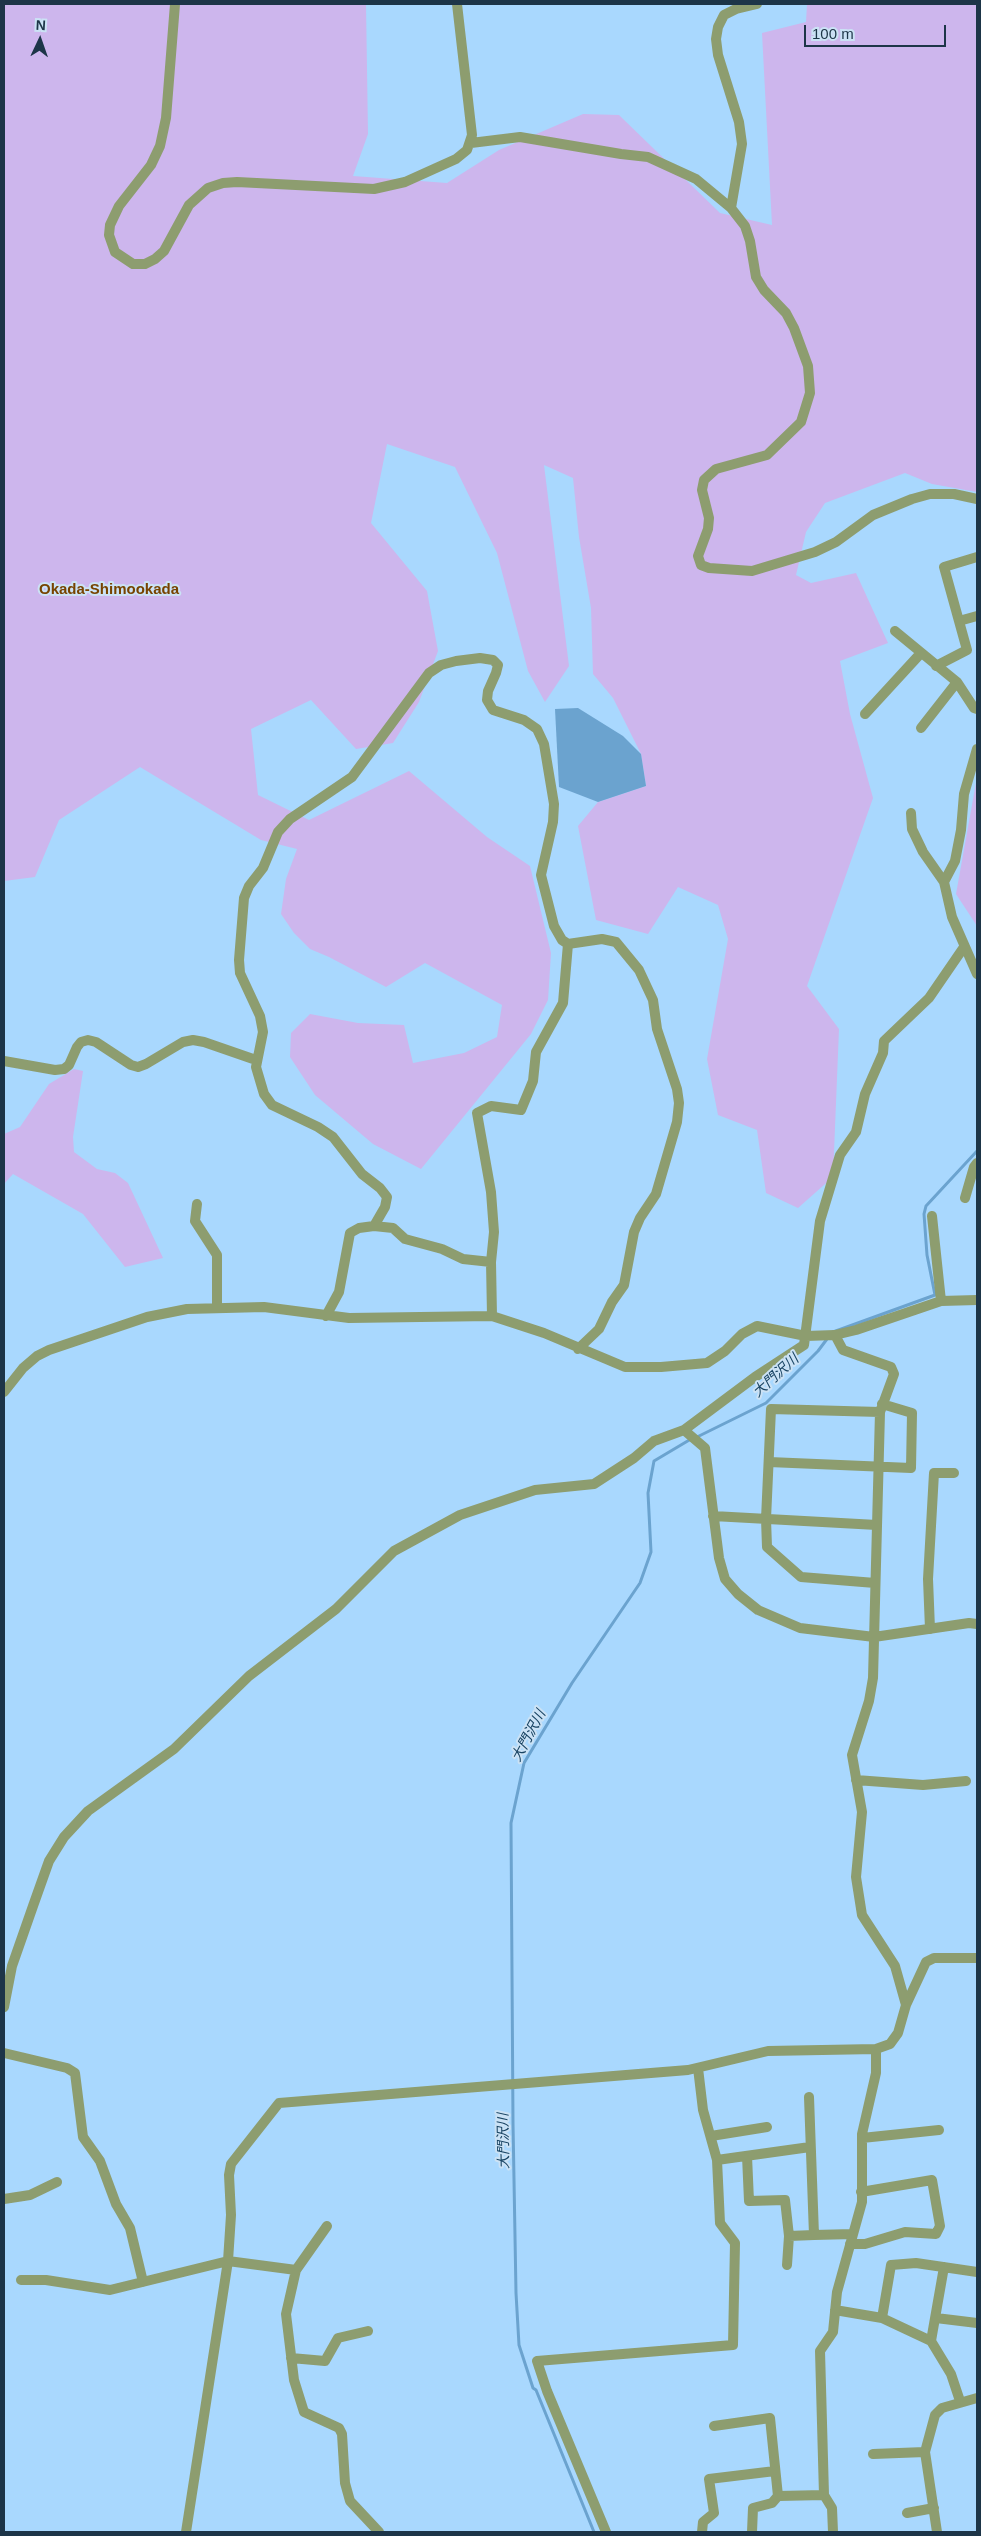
<!DOCTYPE html>
<meta charset="utf-8">
<style>
body{margin:0}
#map{position:relative;width:981px;height:2536px;overflow:hidden;background:#a9d8fe;font-family:Arial,sans-serif}
canvas{display:block}
.frame{position:absolute;inset:0;border:5px solid #1d3548;pointer-events:none}
.north{position:absolute;left:15px;top:15px;width:50px;height:50px;-webkit-text-stroke:4px #cbe2f5;paint-order:stroke;rotate:3deg;font-size:14px;font-weight:700;line-height:20px;text-align:center;color:#1d3548}
.north::after{content:'';display:block;margin:auto;width:18px;height:22px;background:#1d3548;clip-path:polygon(50% 0,100% 100%,50% 72%,0 100%)}
.scale{position:absolute;left:804px;top:25px;width:142px;height:22px;box-sizing:border-box;border:2px solid #1d3548;border-top:0;padding-left:6px;font-size:15px;line-height:18px;white-space:nowrap;color:#1d3548;-webkit-text-stroke:4px #cbe2f5;paint-order:stroke}
</style>
<div id="map">
<canvas width="981" height="2536"></canvas>
<div class="frame"></div>
<div class="north">N</div>
<div class="scale">100 m</div>
</div>
<script>
const ctx = document.querySelector('canvas').getContext('2d');
ctx.lineJoin = 'round';
function paint(path, color) {
  ctx.fillStyle = color;
  ctx.fill(path, 'evenodd');
}
function toPath(rows) {
  const path = new Path2D();
  for (const r of rows) {
    path.moveTo(r[0], r[1]);
    for (let i = 2; i < r.length; i += 2) path.lineTo(r[i], r[i + 1]);
  }
  return path;
}
function stroke(path, color, width, dash) {
  ctx.strokeStyle = color;
  ctx.lineWidth = width;
  ctx.lineCap = dash ? 'butt' : 'round';
  ctx.setLineDash(dash || []);
  ctx.stroke(path);
}
function label(font, color, halo, rows, align = 'center') {
  ctx.font = font + ' Arial,"Noto Sans JP",sans-serif';
  ctx.lineWidth = 4;
  ctx.setLineDash([]);
  ctx.textBaseline = 'middle';
  ctx.strokeStyle = halo;
  ctx.fillStyle = color;
  for (const [text, x, y, turn = 0] of rows) {
    ctx.save();
    ctx.translate(x, y);
    ctx.rotate((+turn || 0) * Math.PI / 180);
    ctx.textAlign = isNaN(turn) ? turn : align;
    if (halo) ctx.strokeText(text, 0, 0);
    ctx.fillText(text, 0, 0);
    ctx.restore();
  }
}
const green = toPath([
 [4,4,366,4,368,134,353,176,447,183,499,150,583,114,619,115,720,213,772,225,762,33,806,22,807,4,977,4,977,492,932,484,905,473,825,503,806,532,796,575,811,583,856,573,888,643,840,661,850,714,873,798,807,986,839,1029,833,1177,798,1208,766,1193,757,1130,718,1115,707,1059,728,939,718,905,678,887,648,934,596,920,578,826,598,802,646,786,641,754,613,698,593,674,591,608,579,537,573,478,544,465,569,666,545,702,528,671,497,553,455,467,387,444,371,523,427,591,438,651,419,702,393,743,356,749,311,700,251,729,258,795,309,820,409,771,487,837,530,866,551,953,548,1000,531,1034,421,1169,373,1144,315,1095,290,1057,291,1033,310,1014,358,1023,404,1025,413,1063,464,1053,497,1037,502,1005,425,963,386,987,329,957,310,949,294,933,281,914,286,879,297,849,261,840,140,767,59,820,35,877,4,881],
 [977,777,977,926,956,894],
 [74,1069,83,1071,73,1137,74,1152,97,1169,115,1173,128,1183,163,1258,125,1267,83,1214,13,1174,4,1184,4,1134,20,1127,49,1084]
]);
const water = toPath([
 [578,708,623,736,641,754,646,786,598,802,559,787,555,709]
]);
const stream = toPath([
 [833,1332,935,1295,927,1255,924,1214,926,1206,977,1151],
 [697,1437,766,1403,818,1351,827,1339],
 [594,2532,536,2390,533,2388,519,2345,516,2293,513,2123,511,1823,524,1763,572,1683,640,1583,651,1552,648,1493,654,1461,691,1439]
]);
const minor = toPath([
 [175,4,166,118,160,146,151,165,119,206,110,225,109,235,115,252,133,264,145,264,155,259,164,251,189,205,208,188,223,183,237,182,374,189,405,182,456,159,467,150,472,135,457,4],
 [471,143,520,137,621,154,648,157,696,179,731,208,745,226,750,241,756,277,764,290,786,313,794,328,808,366,810,393,801,422,767,455,716,469,704,480,702,490,709,518,708,529,698,556,701,565,709,568,752,571,815,552,836,542,873,515,912,499,930,494,954,494,977,499],
 [731,208,742,144,739,122,718,55,716,39,718,27,724,15,736,9,757,4],
 [959,621,977,616],
 [895,631,957,682,974,708,977,709],
 [936,666,967,650,944,567,977,557],
 [865,714,921,653],
 [921,728,957,682],
 [911,813,912,829,923,852,944,882,952,917,977,974],
 [944,882,955,861,961,830,964,794,977,749],
 [4,1061,55,1070,64,1069,69,1065,77,1047,81,1042,88,1040,96,1042,131,1065,138,1067,146,1064,183,1042,193,1040,204,1042,256,1060],
 [965,1198,974,1167,977,1163],
 [197,1204,195,1221,217,1255,217,1308],
 [932,1216,941,1301],
 [374,1226,393,1228,405,1239,442,1249,463,1259,491,1262],
 [326,1316,339,1292,350,1233,359,1228,374,1226,385,1207,387,1197,380,1188,362,1174,333,1137,318,1127,272,1105,264,1094,256,1067,263,1032,260,1016,240,973,239,960,244,898,249,886,263,868,278,832,290,819,352,777,429,673,441,665,456,661,480,658,493,660,498,665,496,673,488,691,487,700,493,710,524,720,537,729,544,744,554,804,553,822,541,875,554,926,562,940,568,944,602,939,616,942,639,970,653,1000,657,1029,677,1089,679,1103,677,1122,656,1194,640,1218,634,1232,624,1285,612,1302,599,1329,578,1349],
 [492,1316,491,1262,494,1232,491,1192,477,1113,491,1106,521,1110,533,1081,536,1052,563,1003,568,944],
 [835,1335,843,1350,891,1367,894,1374,880,1412,873,1678,869,1701,852,1755,862,1812,856,1877,862,1915,895,1966,906,2005],
 [4,1392,23,1368,37,1356,49,1350,147,1317,187,1309,264,1307,349,1318,492,1316,544,1333,625,1367,661,1367,707,1363,725,1351,742,1334,757,1326,806,1336,835,1335,856,1330,941,1301,977,1300],
 [684,1430,705,1448,719,1558,725,1579,738,1594,758,1610,800,1628,874,1637,969,1623,977,1624],
 [769,1462,911,1468,912,1413,882,1404],
 [713,1516,877,1525],
 [875,1583,801,1577,767,1547,766,1519,771,1409,880,1412],
 [930,1629,928,1579,934,1473,954,1473],
 [856,1780,923,1785,966,1781],
 [4,2007,12,1966,33,1906,49,1861,64,1837,88,1811,174,1749,249,1676,336,1609,394,1551,460,1515,535,1490,594,1484,634,1458,654,1441,684,1430,755,1377,804,1345,820,1221,840,1155,856,1132,865,1094,883,1053,884,1041,929,998,964,947],
 [4,2053,67,2068,75,2073,83,2137,100,2161,116,2204,130,2228,143,2282],
 [809,2097,814,2235,853,2234],
 [711,2136,767,2127],
 [862,2138,939,2130],
 [747,2156,749,2201,785,2200,789,2236,814,2235],
 [717,2160,810,2147],
 [4,2199,30,2195,57,2182],
 [327,2226,296,2270,286,2314,294,2380,304,2412,339,2428,342,2434,345,2483,350,2501,379,2532],
 [850,2244,865,2244,905,2232,936,2234,940,2226,932,2180,861,2192],
 [787,2265,789,2236],
 [21,2280,46,2280,110,2290,228,2261,296,2270],
 [835,2310,882,2318,931,2341,951,2374,960,2401],
 [882,2318,891,2265,916,2263,977,2272],
 [936,2318,977,2323],
 [931,2341,944,2267],
 [291,2358,325,2361,338,2338,368,2331],
 [714,2426,770,2418,778,2496,772,2503,753,2508,752,2532],
 [873,2454,925,2452],
 [778,2496,824,2495],
 [907,2513,934,2508],
 [186,2532,228,2261,231,2215,229,2175,231,2164,279,2103,688,2070,768,2051,876,2049,890,2044,898,2033,906,2005,926,1962,934,1958,977,1958],
 [606,2532,547,2391,537,2361,733,2345,735,2243,720,2223,717,2160,703,2110,698,2068],
 [702,2532,703,2522,714,2513,709,2479,775,2471],
 [833,2532,832,2508,824,2495,820,2351,833,2332,837,2292,862,2202,862,2134,876,2073,876,2049],
 [937,2532,925,2452,935,2415,942,2408,977,2398]
]);
const waterNames = [
 ["大門沢川",776,1376,-42],
 ["大門沢川",529,1736,-62],
 ["大門沢川",504,2141,-91]
];
const quarterNames = [
 ["Okada-Shimookada",109,590]
];
paint(green, '#cdb6ed');
paint(water, '#6ba3cf');
stroke(stream, '#6ba3cf', 3);
stroke(minor, '#8d9d6f', 10);
label('italic 14px', '#184362', '#cbe2f5', waterNames);
label('bold 15px', '#774300', '#cbe2f5', quarterNames);
</script>
